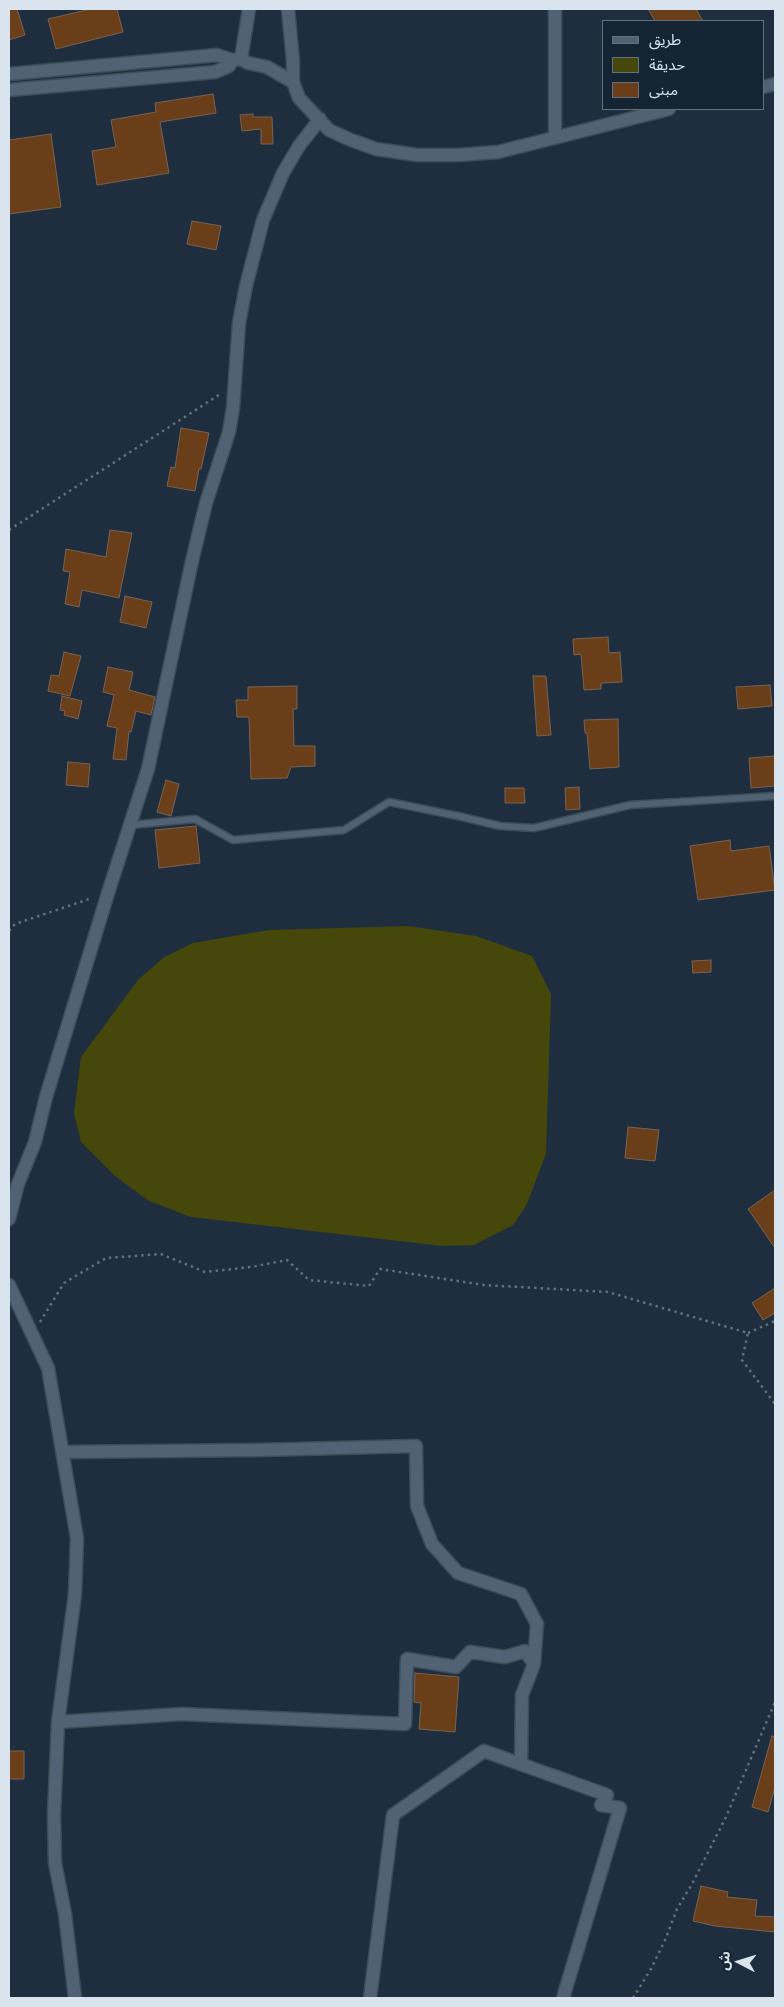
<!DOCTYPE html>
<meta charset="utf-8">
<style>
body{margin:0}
#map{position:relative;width:784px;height:2007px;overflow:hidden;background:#1e2e3e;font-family:"PT Serif","Noto Sans Arabic",serif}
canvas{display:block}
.frame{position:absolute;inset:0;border:10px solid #dae4ef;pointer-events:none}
.legend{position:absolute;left:602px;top:20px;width:162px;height:90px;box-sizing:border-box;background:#142433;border:1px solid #63717e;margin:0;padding:6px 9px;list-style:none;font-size:15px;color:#dae4ef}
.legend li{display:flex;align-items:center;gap:10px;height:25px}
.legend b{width:25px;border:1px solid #63717e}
.north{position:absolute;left:714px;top:1937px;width:50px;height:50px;-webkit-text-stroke:4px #142433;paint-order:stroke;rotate:275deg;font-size:14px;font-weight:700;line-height:20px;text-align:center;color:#dae4ef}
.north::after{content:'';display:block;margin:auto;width:18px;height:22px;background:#dae4ef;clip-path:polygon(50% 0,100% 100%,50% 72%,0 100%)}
</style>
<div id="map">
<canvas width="784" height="2007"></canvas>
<div class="frame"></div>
<ul class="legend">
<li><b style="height:6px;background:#506274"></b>طريق</li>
<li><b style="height:14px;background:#45480a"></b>حديقة</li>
<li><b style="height:14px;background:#6a3e19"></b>مبنى</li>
</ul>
<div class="north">ش</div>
</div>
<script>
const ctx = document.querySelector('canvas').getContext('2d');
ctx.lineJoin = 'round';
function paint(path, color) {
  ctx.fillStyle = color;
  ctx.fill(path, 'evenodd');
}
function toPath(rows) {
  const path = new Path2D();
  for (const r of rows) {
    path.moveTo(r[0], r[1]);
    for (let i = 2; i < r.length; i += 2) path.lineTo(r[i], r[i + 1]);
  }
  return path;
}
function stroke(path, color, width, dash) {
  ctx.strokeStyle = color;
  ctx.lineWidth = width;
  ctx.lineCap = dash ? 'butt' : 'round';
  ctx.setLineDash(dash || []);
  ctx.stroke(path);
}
const green = toPath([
 [408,926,476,936,532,956,551,994,546,1154,526,1206,513,1225,474,1245,442,1246,191,1217,149,1201,115,1176,81,1142,74,1113,81,1057,138,980,163,958,193,943,269,930]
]);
const building = toPath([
 [9,9,17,9,25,35,9,40,9,9],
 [91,9,117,9,123,32,56,49,48,19,91,9],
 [648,9,696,9,703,21,655,21,648,9],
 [213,94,216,113,160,122,169,173,97,185,92,151,116,147,111,120,156,112,155,103,213,94],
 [253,114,253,117,272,117,273,144,261,144,261,129,242,131,240,115,253,114],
 [51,134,61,207,9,214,9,140,51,134],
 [192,221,221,226,216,250,187,244,192,221],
 [181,428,209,433,201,469,199,469,195,491,167,486,171,467,175,468,181,428],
 [110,530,132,533,119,598,82,590,79,607,65,604,70,572,63,571,66,549,106,557,110,530],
 [125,596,152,602,146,628,120,622,125,596],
 [608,637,609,653,620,652,622,682,601,683,601,689,584,690,581,654,574,655,573,639,608,637],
 [64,652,81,656,70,696,48,691,51,675,59,676,64,652],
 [108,667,133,672,129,690,155,697,151,715,136,711,131,732,129,731,126,760,113,759,117,728,107,726,114,695,103,692,108,667],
 [533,676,546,676,551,735,537,736,533,676],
 [770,685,772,706,738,709,736,687,770,685],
 [297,686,297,709,293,709,294,746,315,746,315,766,291,767,287,778,251,779,249,717,237,717,236,700,248,700,248,687,297,686],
 [62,696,82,701,78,719,64,715,65,711,60,710,62,696],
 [618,719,619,767,590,769,587,733,585,733,584,720,618,719],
 [775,756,775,786,751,788,749,758,775,756],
 [68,762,90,764,88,787,66,785,68,762],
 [166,780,179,784,171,816,157,812,166,780],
 [579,787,580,809,566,810,565,788,579,787],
 [505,788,524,788,525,803,505,803,505,788],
 [196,826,200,863,159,868,155,830,196,826],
 [730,840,731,851,769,846,775,890,698,900,690,846,730,840],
 [711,960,711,972,693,973,692,961,711,960],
 [628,1127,659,1130,655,1161,625,1158,628,1127],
 [775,1190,775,1248,748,1209,775,1190],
 [775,1288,775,1313,763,1320,752,1303,775,1288],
 [415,1673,459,1677,455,1732,419,1729,421,1703,414,1702,415,1673],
 [772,1736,775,1737,775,1787,768,1812,752,1807,772,1736],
 [9,1751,24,1751,24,1779,9,1779,9,1751],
 [701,1886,728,1892,727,1897,757,1900,755,1916,775,1917,775,1932,715,1926,693,1921,701,1886]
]);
const path = toPath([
 [9,530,222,393],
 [9,931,15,924,92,898],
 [40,1322,64,1283,106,1258,161,1254,205,1272,251,1267,287,1260,309,1280,369,1286,380,1269,484,1285,608,1292,748,1333,742,1360,775,1404],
 [748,1333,775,1321],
 [633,1998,651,1969,666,1938,677,1909,692,1884,726,1817,775,1702]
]);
const service = toPath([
 [130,825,195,819,233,840,344,830,389,802,458,816,500,826,534,828,630,805,775,796]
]);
const minor = toPath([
 [288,9,293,61,293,82,299,98,329,130,351,140,376,149,417,155,459,155,498,152,669,109],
 [555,9,555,137],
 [241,59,249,9],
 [9,74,217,55,232,60,241,59,248,63,267,67,293,82],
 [763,87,775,84],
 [9,90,215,72,229,66,232,60],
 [9,1219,18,1184,35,1142,46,1097,108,893,148,769,192,561,206,503,229,432,233,408,239,323,246,286,263,220,283,173,299,146,320,119],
 [9,1285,48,1368,77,1538,75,1594,58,1722,54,1814,55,1863,65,1914,75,1998],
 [63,1452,258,1450,416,1446,417,1506,432,1544,458,1573,521,1594,537,1624,534,1664],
 [58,1722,182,1714,405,1724,407,1659,456,1667,470,1652,505,1657,525,1651,534,1664,522,1695,521,1764],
 [370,1998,393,1815,484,1751,607,1795,601,1805,620,1808,563,1998]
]);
paint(green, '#45480a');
paint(building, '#6a3e19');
stroke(building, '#786353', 1);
stroke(service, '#3e4c59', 9);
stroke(minor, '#3e4c59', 15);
stroke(path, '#62707e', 2.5, [2.5, 4]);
stroke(service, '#506274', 6);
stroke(minor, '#506274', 12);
</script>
